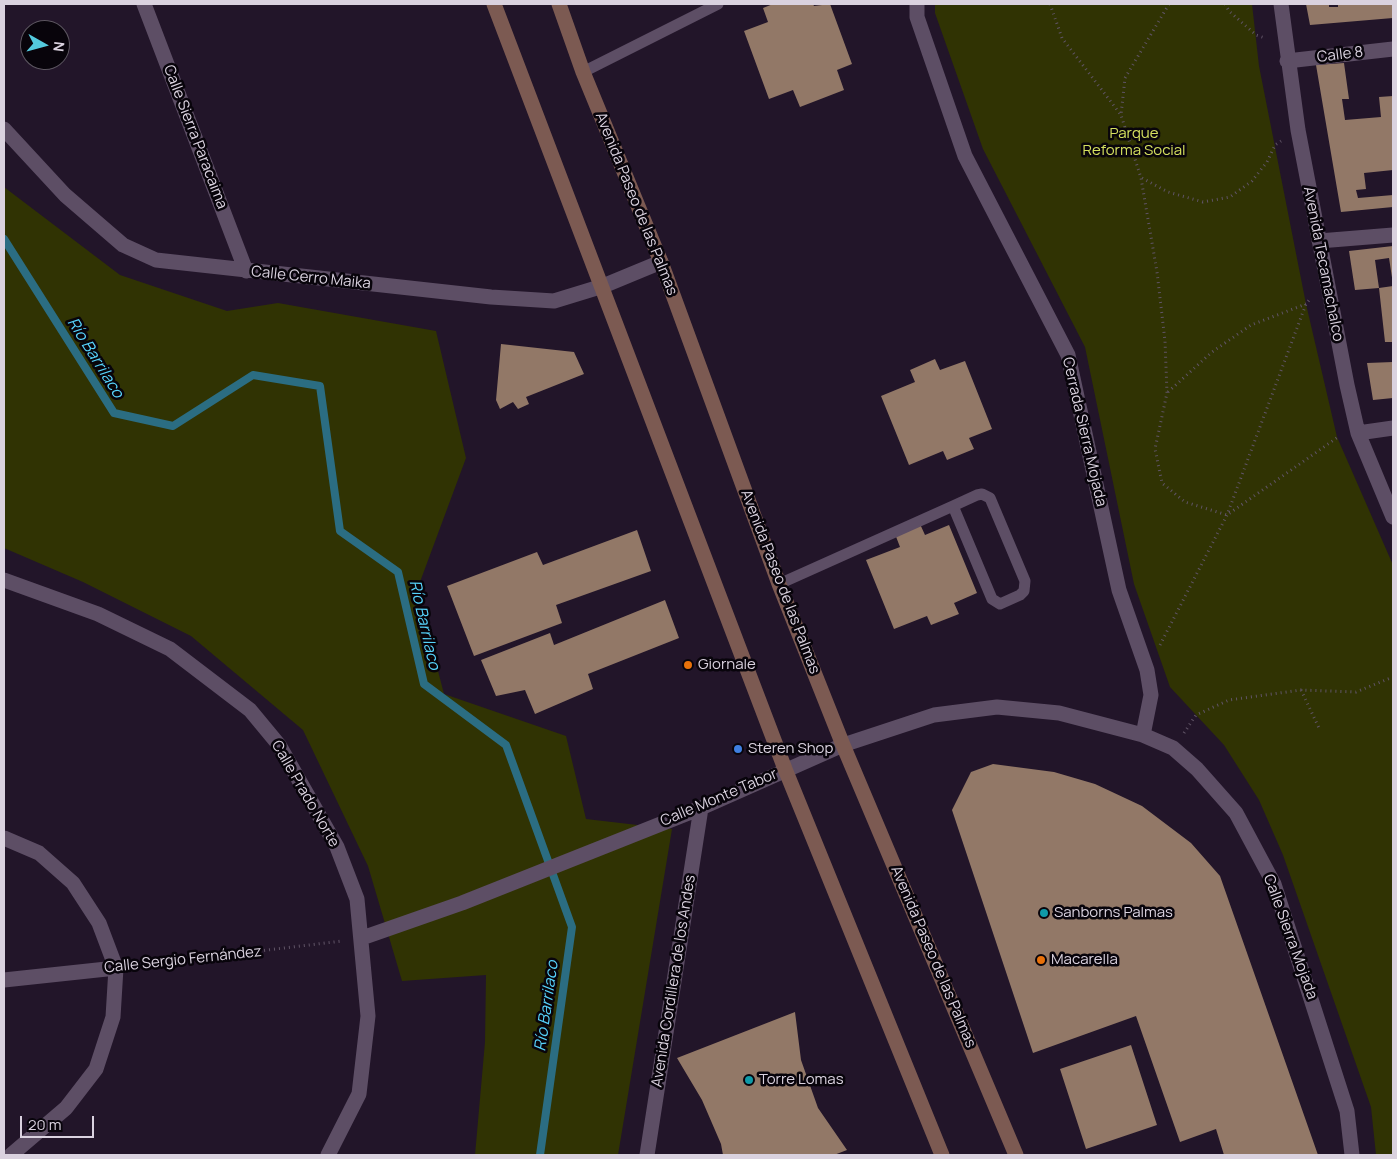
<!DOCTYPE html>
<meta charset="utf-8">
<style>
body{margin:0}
#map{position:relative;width:1397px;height:1159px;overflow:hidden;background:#221529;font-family:Manrope,sans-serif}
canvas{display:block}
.frame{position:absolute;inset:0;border:5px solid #dad2df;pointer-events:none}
.north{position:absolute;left:20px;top:20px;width:50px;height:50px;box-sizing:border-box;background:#08040b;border:1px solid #5c5660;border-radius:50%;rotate:97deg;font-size:14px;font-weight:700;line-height:20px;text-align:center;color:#dad2df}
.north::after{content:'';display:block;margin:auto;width:18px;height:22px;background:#54cade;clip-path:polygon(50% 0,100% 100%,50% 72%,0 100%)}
.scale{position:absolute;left:20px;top:1116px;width:74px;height:22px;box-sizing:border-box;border:2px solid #dad2df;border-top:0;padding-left:6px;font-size:15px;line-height:18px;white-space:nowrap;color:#dad2df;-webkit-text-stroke:4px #08040b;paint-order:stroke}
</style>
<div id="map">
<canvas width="1397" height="1159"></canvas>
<div class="frame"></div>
<div class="north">N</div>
<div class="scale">20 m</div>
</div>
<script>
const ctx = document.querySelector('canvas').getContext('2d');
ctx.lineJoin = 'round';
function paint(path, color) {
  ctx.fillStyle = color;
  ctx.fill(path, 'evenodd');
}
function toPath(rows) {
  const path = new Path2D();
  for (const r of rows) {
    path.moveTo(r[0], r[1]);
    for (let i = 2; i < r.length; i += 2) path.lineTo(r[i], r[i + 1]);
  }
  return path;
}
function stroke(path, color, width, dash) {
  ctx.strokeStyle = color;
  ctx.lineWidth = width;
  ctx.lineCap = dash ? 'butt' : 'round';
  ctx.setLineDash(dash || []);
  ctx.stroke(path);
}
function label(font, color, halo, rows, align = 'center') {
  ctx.font = font + ' Manrope,sans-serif';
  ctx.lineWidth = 5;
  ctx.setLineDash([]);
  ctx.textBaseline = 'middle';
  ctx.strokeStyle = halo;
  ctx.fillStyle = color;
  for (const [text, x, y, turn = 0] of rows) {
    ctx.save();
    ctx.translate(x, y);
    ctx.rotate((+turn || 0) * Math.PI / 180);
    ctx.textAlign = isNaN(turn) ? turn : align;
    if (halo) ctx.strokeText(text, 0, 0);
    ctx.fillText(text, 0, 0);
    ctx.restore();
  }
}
const green = toPath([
 [935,4,1252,4,1259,66,1306,304,1337,437,1393,565,1393,1155,1376,1155,1371,1107,1283,855,1259,800,1224,745,1170,687,1134,584,1085,347,983,149,935,13],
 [4,187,120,275,227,311,278,303,436,331,466,458,417,590,444,694,566,736,586,819,672,829,618,1155,475,1155,485,1042,486,975,402,981,368,866,303,730,191,636,83,582,4,548]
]);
const stream = toPath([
 [4,239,114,413,173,426,253,375,320,386,340,531,398,572,424,684,506,745,572,927,540,1155]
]);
const building = toPath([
 [773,4,813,4,814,6,830,4,852,64,837,70,844,90,800,107,793,90,769,99,744,31,768,22,763,8],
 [1306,4,1329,4,1329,7,1338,7,1338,4,1393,4,1393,18,1310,25],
 [1344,63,1349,99,1342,99,1345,120,1381,117,1379,97,1393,96,1393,170,1364,173,1366,189,1356,190,1358,198,1393,195,1393,207,1341,212,1316,65],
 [1393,246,1393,284,1389,258,1375,260,1379,288,1355,290,1349,251],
 [1393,286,1393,342,1385,342,1379,288],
 [501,344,574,352,584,374,526,397,529,404,518,409,513,402,500,409,496,400],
 [935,359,940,370,965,361,992,429,969,438,974,449,947,460,943,451,909,465,881,396,915,382,910,370],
 [1393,362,1393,398,1373,400,1367,363],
 [920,524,925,535,949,525,977,593,954,603,959,614,931,625,927,616,894,629,866,560,900,547,895,534],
 [637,530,651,571,556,605,562,623,474,656,447,586,537,552,543,565],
 [665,600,679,638,588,674,593,689,535,714,525,690,496,696,481,660,550,633,554,645],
 [993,764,1054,772,1095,784,1142,806,1191,843,1220,876,1318,1155,1224,1155,1216,1129,1180,1142,1136,1016,1033,1053,952,810,971,772],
 [795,1012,801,1060,818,1108,847,1150,834,1155,723,1155,721,1144,702,1100,677,1058],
 [1131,1045,1157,1125,1086,1149,1060,1069]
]);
const path = toPath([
 [1050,4,1062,38,1121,115],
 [1169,4,1125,78,1121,115,1141,178,1157,272,1165,341,1167,393,1155,449,1162,483,1185,502,1227,515,1338,437],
 [1225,4,1229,11,1256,35,1265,38],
 [1142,178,1168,192,1203,202,1230,197,1252,181,1267,162,1275,145,1281,141],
 [1168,392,1212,352,1251,325,1306,304],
 [1160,645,1227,515,1306,304,1310,299],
 [1301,690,1320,730],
 [1184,733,1196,715,1229,700,1301,690,1356,692,1393,677],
 [135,966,342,941]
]);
const lane = toPath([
 [583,72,718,4],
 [779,584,953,506,977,495,982,494,990,498,1025,581,1024,591,1020,595,1000,604,992,599,953,506]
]);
const street = toPath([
 [144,4,246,271],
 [917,4,917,17,965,156,1068,355,1119,590,1147,670,1151,695,1143,735],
 [1281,4,1298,130,1347,385,1358,433,1393,517],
 [1287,61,1393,49],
 [4,129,65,195,123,245,156,260,491,297,554,301,603,286,661,262],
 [1319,241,1393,235],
 [1358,433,1393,428],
 [4,580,98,614,170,649,250,710,279,745,337,847,357,899,368,1016,359,1094,328,1155],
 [4,838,39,853,73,883,99,923,116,968,113,1017,96,1069,66,1108,11,1155],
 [362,938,462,903,701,808,843,745,934,715,997,707,1059,713,1143,735,1173,748,1197,769,1236,813,1274,884,1347,1111,1352,1155],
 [4,980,116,968],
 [647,1155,701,808]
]);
const secondary = toPath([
 [494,4,785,769,942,1155],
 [559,4,583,72,661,262,779,584,843,745,1016,1155]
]);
const markers = [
 [688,665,5,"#e8710a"],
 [738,749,5,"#3f7fe0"],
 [1044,913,5,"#0f9aa8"],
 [1041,960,5,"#e8710a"],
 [749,1080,5,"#0f9aa8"]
];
const streetNames = [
 ["Calle 8",1340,55,-7],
 ["Calle Sierra Paracaima",195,137,69],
 ["Avenida Paseo de las Palmas",636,204,68],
 ["Avenida Tecamachalco",1323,264,79],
 ["Calle Cerro Maika",311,278,6],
 ["Cerrada Sierra Mojada",1084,432,77],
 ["Avenida Paseo de las Palmas",780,582,69],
 ["Calle Prado Norte",305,794,60],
 ["Calle Monte Tabor",719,798,-23],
 ["Calle Sierra Mojada",1290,937,70],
 ["Avenida Paseo de las Palmas",933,957,67],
 ["Calle Sergio Fernández",183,960,-6],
 ["Avenida Cordillera de los Andes",674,981,-81]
];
const parkNames = [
 ["Parque",1134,134],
 ["Reforma Social",1134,151]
];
const poiNames = [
 ["Giornale",698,665],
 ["Steren Shop",748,749],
 ["Sanborns Palmas",1054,913],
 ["Macarella",1051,960],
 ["Torre Lomas",759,1080]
];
const waterNames = [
 ["Río Barrilaco",95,358,58],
 ["Río Barrilaco",424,625,77],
 ["Río Barrilaco",547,1006,-82]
];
paint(green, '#303303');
stroke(stream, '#2b6d82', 8);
paint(building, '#927867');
stroke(path, '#605466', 3, [1, 4]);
stroke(lane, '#5d4e65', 11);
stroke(street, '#5d4e65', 15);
stroke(secondary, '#7c5a52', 15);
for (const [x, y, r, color] of markers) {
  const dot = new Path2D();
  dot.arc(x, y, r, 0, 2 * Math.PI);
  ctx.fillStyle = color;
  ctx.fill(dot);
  stroke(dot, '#08040b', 2);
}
label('15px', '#dad2df', '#08040b', streetNames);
label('15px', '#d5e05f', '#08040b', parkNames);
label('15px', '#dad2df', '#08040b', poiNames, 'left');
label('italic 16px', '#57d3fb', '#08040b', waterNames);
</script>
